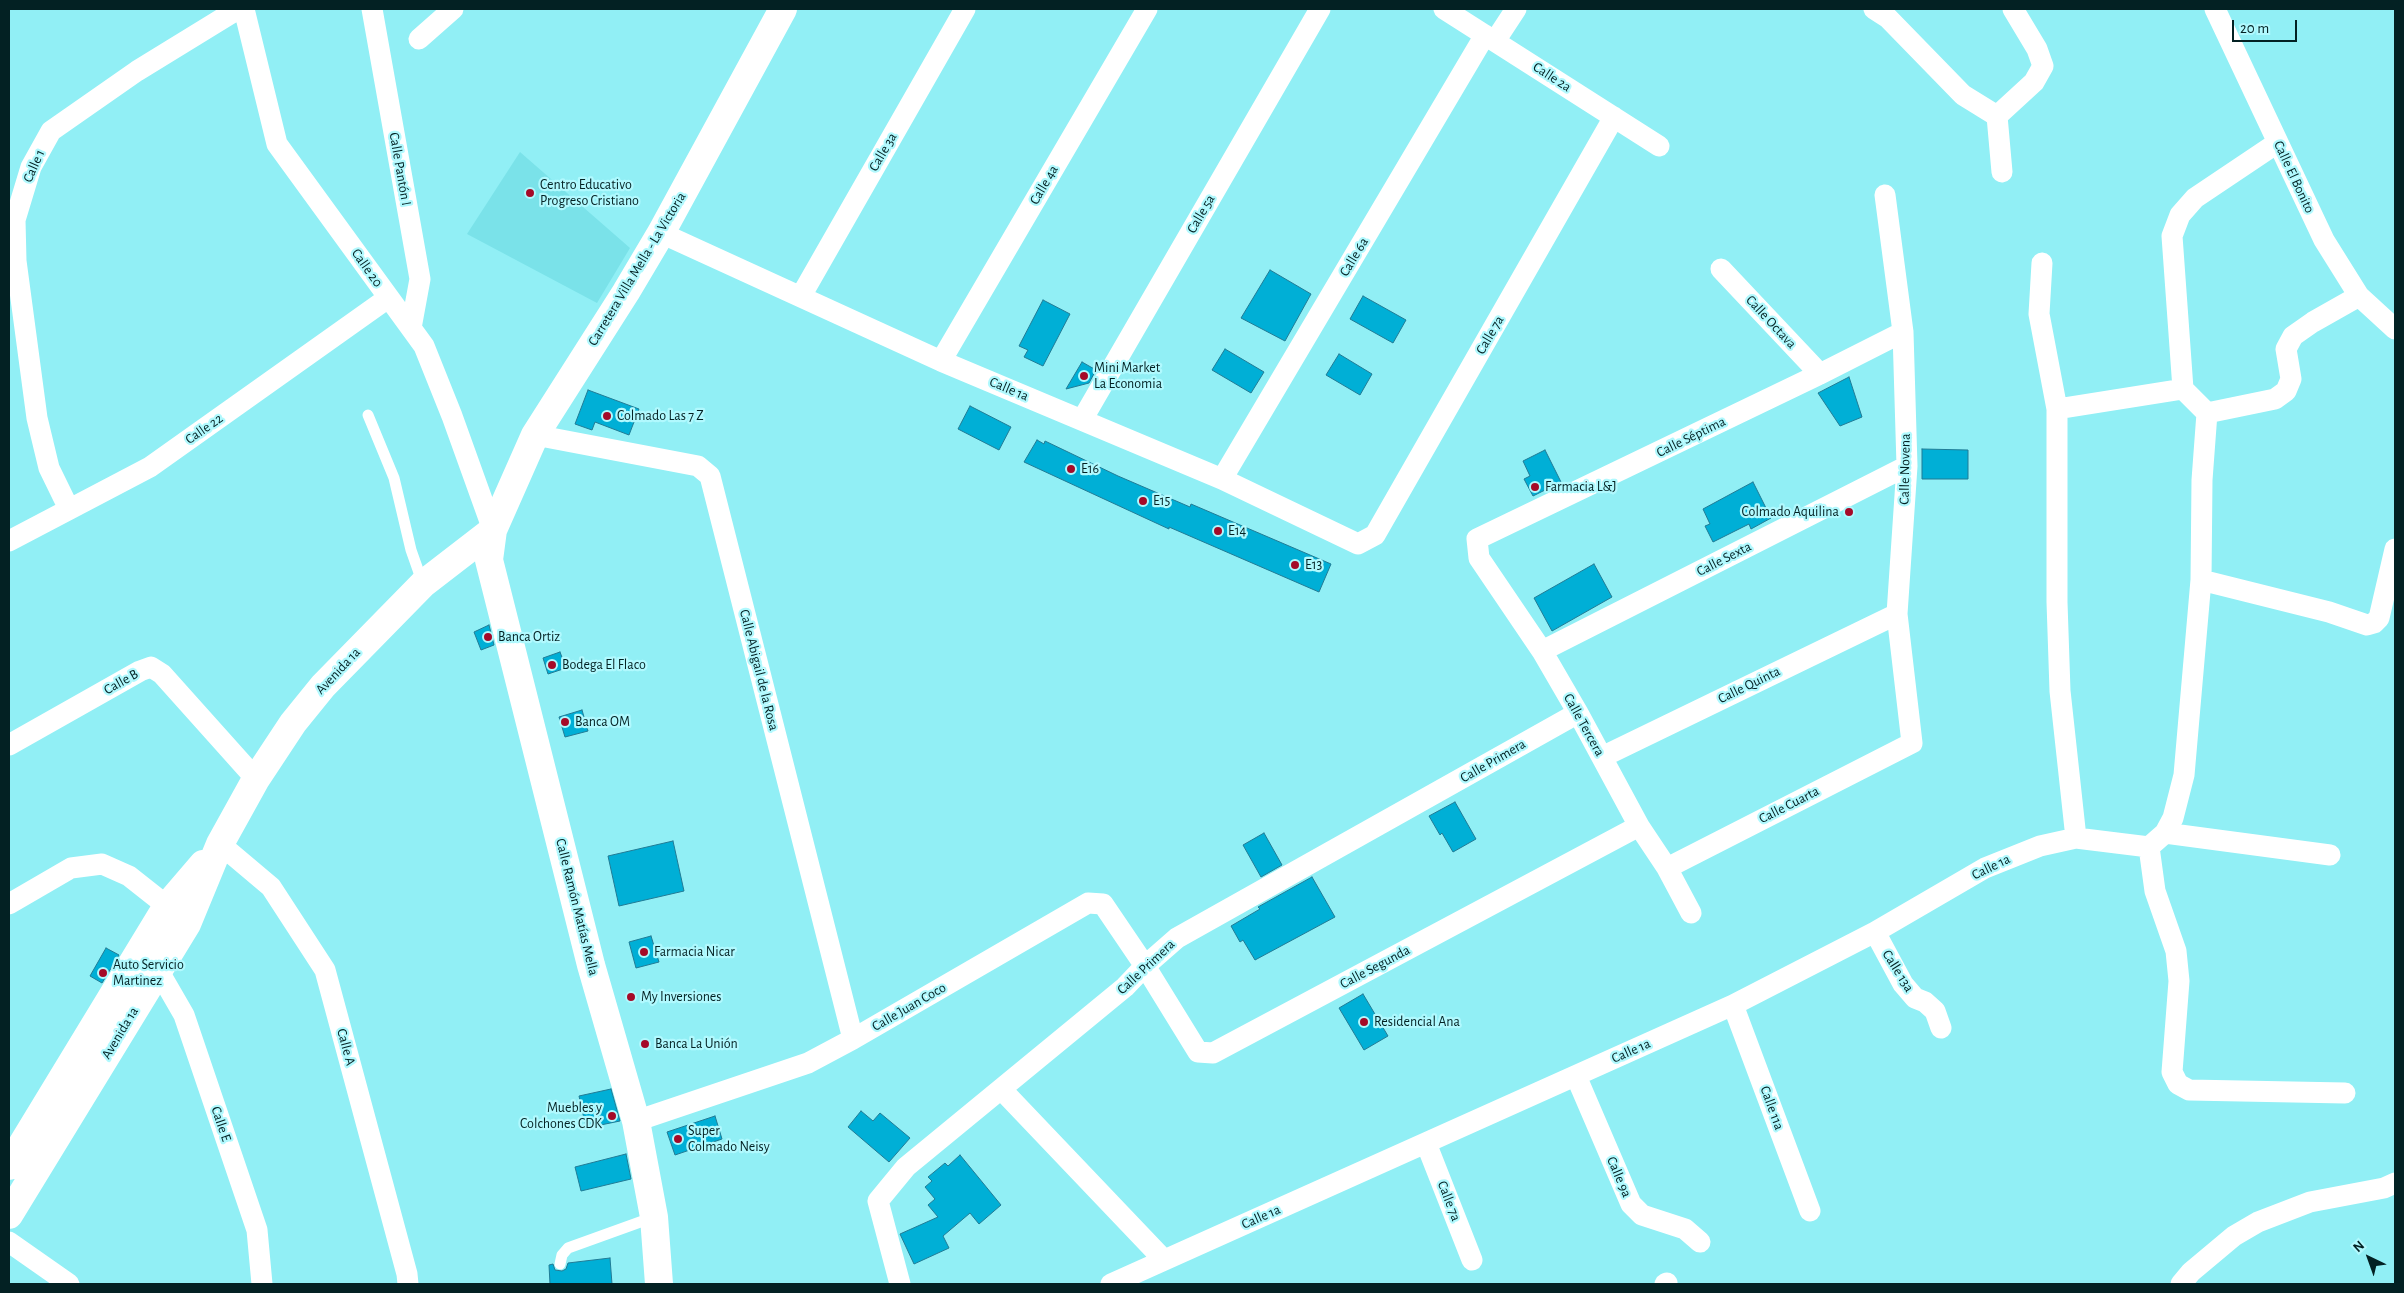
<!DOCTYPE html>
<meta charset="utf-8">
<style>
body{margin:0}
#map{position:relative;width:2404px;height:1293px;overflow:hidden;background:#91eff5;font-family:"Alegreya Sans",sans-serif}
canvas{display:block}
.frame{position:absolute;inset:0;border:10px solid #032123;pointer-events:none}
.north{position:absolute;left:2344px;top:1233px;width:50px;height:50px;-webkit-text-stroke:4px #b1f9fe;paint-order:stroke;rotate:318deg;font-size:14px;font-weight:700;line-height:20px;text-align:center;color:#032123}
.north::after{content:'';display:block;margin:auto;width:18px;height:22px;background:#032123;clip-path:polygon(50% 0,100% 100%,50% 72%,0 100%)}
.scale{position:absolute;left:2232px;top:20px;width:65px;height:22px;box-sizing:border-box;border:2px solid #032123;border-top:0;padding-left:6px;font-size:15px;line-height:18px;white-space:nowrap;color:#032123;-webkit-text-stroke:4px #b1f9fe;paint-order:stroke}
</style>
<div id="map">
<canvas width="2404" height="1293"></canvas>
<div class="frame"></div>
<div class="north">N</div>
<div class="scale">20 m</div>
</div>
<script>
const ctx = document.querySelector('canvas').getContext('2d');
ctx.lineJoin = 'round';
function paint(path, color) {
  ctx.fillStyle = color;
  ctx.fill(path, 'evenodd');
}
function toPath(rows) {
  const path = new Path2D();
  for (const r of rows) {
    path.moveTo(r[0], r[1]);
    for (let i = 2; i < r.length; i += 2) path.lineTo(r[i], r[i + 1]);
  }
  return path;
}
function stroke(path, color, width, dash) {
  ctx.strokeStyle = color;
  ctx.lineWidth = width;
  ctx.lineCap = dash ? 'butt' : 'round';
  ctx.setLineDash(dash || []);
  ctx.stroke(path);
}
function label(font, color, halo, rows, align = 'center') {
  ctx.font = font + ' "Alegreya Sans",sans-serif';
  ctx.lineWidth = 4.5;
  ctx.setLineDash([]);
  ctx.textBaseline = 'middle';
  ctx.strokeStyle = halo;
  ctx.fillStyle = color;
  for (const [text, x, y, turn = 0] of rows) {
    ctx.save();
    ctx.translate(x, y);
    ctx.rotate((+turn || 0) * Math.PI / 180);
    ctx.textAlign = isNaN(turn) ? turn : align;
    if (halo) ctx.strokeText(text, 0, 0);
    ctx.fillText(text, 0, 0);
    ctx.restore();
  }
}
const built = toPath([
 [520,152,630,248,597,303,467,234]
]);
const building = toPath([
 [1270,270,1311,294,1285,341,1241,318,1270,270],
 [1363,296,1406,320,1393,343,1350,319,1363,296],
 [1043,300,1070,314,1043,366,1024,357,1028,350,1019,346,1043,300],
 [1225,349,1264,372,1251,393,1212,370,1225,349],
 [1339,354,1372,374,1360,395,1326,375,1339,354],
 [1082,362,1096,370,1089,383,1066,389,1082,362],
 [1849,377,1862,417,1840,426,1818,393,1849,377],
 [588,390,639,409,629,435,595,422,592,430,575,424,588,390],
 [970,406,1011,427,999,450,958,429,970,406],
 [1037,440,1044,444,1045,441,1118,476,1190,507,1191,504,1331,564,1319,592,1169,527,1169,529,1024,462,1037,440],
 [1922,449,1968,450,1968,479,1922,479,1922,449],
 [1545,450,1561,482,1533,496,1524,479,1530,476,1523,461,1545,450],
 [1753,482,1771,518,1751,529,1749,524,1713,542,1705,526,1710,524,1703,509,1753,482],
 [1594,564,1612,597,1552,631,1534,598,1594,564],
 [489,625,494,645,481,650,474,632,489,625],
 [560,652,566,668,548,674,543,658,560,652],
 [582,710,588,731,565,737,559,717,582,710],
 [1455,802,1476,839,1453,852,1442,833,1440,835,1429,816,1455,802],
 [1264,833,1282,865,1261,877,1243,845,1264,833],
 [673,841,684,891,619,906,608,856,673,841],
 [1312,877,1335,917,1255,960,1243,940,1240,942,1231,926,1260,909,1258,907,1312,877],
 [651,936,659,962,636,968,629,942,651,936],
 [106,948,119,955,102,983,90,976,106,948],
 [1363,994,1388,1036,1364,1050,1339,1008,1363,994],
 [611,1089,620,1121,586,1128,579,1096,611,1089],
 [861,1111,873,1121,880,1113,910,1138,889,1162,848,1127,861,1111],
 [715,1116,722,1139,675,1155,667,1132,715,1116],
 [626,1154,631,1179,581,1191,575,1167,626,1154],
 [960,1155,1001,1205,979,1224,970,1213,943,1236,949,1248,914,1264,900,1234,938,1217,928,1205,935,1199,925,1187,932,1181,928,1177,945,1163,948,1166,960,1155],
 [610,1258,612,1284,550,1284,549,1265,553,1264,555,1270,562,1271,566,1269,568,1263,610,1258]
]);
const lane = toPath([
 [368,415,394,478,411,550,423,584],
 [560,1264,562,1255,568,1248,654,1217]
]);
const street = toPath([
 [244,9,277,144,424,346,452,416,493,530],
 [372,9,420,279,411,328],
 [1444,9,1659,146],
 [1874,9,1888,18,1963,95,1997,116,2034,82,2043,66,2037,49,2013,9],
 [2215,9,2324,240,2359,296,2395,329],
 [419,39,453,9],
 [1495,41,1516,9],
 [1997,116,2002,172],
 [2277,143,2195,198,2180,215,2172,236,2183,389,2207,413,2202,480,2201,580,2184,775,2173,818,2165,833,2149,847,2155,891,2176,951,2179,981,2172,1072,2178,1084,2189,1090,2345,1093],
 [661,233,941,361,1222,479,1358,544,1375,535,1614,117],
 [2042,263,2039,314,2057,409,2057,602,2060,691,2076,838],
 [1721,269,1820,374],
 [801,296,965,9],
 [941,361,1147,9],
 [2057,409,2183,389],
 [2207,413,2275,399,2286,391,2291,379,2286,349,2293,336,2313,322,2359,296],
 [1082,420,1320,9],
 [535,435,698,466,710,476,853,1039],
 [1222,479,1485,35],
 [69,509,49,468,37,418,16,261,15,220,31,167,51,131,137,71,238,9],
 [9,541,150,467,388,298],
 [2201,580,2329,612,2367,625,2374,623,2379,618,2395,549],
 [1542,651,1907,466],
 [9,745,140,671,151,667,162,674,256,779],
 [1602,757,1897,614],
 [2165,833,2330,855],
 [220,844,271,887,325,970,407,1274,408,1284],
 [1667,868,1912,743,1897,614,1907,466,1903,332,1885,195],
 [9,904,71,868,102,864,129,876,167,906],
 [1691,913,1667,868,1639,826,1578,713,1542,651,1479,558,1477,539,1820,374,1903,332],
 [1875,932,1903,984,1915,998,1925,1002,1935,1011,1941,1028],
 [158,970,184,1015,257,1230,262,1284],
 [1733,1005,1810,1211],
 [1576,1076,1631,1204,1642,1215,1685,1229,1700,1242],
 [1002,1090,1164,1260],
 [636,1121,808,1063,853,1039,1088,903,1103,904,1145,966,1198,1052,1213,1053,1639,826],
 [1426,1143,1472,1260],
 [9,1242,69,1284],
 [900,1284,878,1201,906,1167,1125,987,1145,966,1177,938,1578,713],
 [1111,1284,1733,1005,1875,932,1985,868,2040,846,2076,838,2149,847],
 [1665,1284,1667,1283],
 [2181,1284,2191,1272,2234,1236,2258,1222,2310,1202,2384,1188,2395,1183]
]);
const secondary = toPath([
 [9,1166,167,906,203,864],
 [9,1215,187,924,220,844,256,779,293,723,323,686,423,584,493,530],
 [659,1284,654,1217,636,1121,591,965,489,560,493,530,535,435,626,292,661,233,783,9]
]);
const markers = [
 [530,193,5,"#a50a28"],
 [1084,376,5,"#a50a28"],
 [607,416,5,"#a50a28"],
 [1071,469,5,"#a50a28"],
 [1535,487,5,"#a50a28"],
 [1143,501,5,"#a50a28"],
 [1849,512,5,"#a50a28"],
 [1218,531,5,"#a50a28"],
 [1295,565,5,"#a50a28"],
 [488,637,5,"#a50a28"],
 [552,665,5,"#a50a28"],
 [565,722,5,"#a50a28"],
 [644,952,5,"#a50a28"],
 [103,973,5,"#a50a28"],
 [631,997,5,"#a50a28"],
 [1364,1022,5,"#a50a28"],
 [645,1044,5,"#a50a28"],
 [612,1116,5,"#a50a28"],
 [678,1139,5,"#a50a28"]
];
const streetNames = [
 ["Calle 2a",1552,77,33],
 ["Calle 3a",883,152,-60],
 ["Calle 1",34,166,-66],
 ["Calle Pantón I",400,169,80],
 ["Calle El Bonito",2294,177,65],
 ["Calle 4a",1044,185,-60],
 ["Calle 5a",1201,214,-60],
 ["Calle 6a",1354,257,-59],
 ["Calle 20",367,268,55],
 ["Carretera Villa Mella - La Victoria",637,269,-59],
 ["Calle Octava",1771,322,47],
 ["Calle 7a",1490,335,-60],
 ["Calle 1a",1009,389,23],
 ["Calle 22",204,429,-35],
 ["Calle Séptima",1691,437,-26],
 ["Calle Novena",1905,469,-89],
 ["Calle Sexta",1724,559,-27],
 ["Calle Abigail de la Rosa",759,670,76],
 ["Avenida 1a",338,671,-47],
 ["Calle B",121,682,-29],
 ["Calle Quinta",1749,685,-26],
 ["Calle Tercera",1584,725,61],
 ["Calle Primera",1493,761,-30],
 ["Calle Cuarta",1789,805,-27],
 ["Calle 1a",1991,867,-26],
 ["Calle Ramón Matías Mella",577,907,76],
 ["Calle Primera",1146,967,-43],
 ["Calle Segunda",1375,967,-28],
 ["Calle 13a",1898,971,58],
 ["Calle Juan Coco",909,1007,-30],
 ["Avenida 1a",120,1033,-59],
 ["Calle A",346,1047,75],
 ["Calle 1a",1631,1051,-24],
 ["Calle 11a",1772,1108,70],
 ["Calle E",221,1124,71],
 ["Calle 9a",1619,1177,67],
 ["Calle 7a",1449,1201,69],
 ["Calle 1a",1261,1217,-24]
];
const poiNames = [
 ["Centro Educativo",540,185],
 ["Progreso Cristiano",540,201],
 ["Mini Market",1094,368],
 ["La Economia",1094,384],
 ["Colmado Las 7 Z",617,416],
 ["E16",1081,469],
 ["Farmacia L&J",1545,487],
 ["E15",1153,501],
 ["Colmado Aquilina",1839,512,"right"],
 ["E14",1228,531],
 ["E13",1305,565],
 ["Banca Ortiz",498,637],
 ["Bodega El Flaco",562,665],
 ["Banca OM",575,722],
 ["Farmacia Nicar",654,952],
 ["Auto Servicio",113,965],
 ["Martinez",113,981],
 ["My Inversiones",641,997],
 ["Residencial Ana",1374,1022],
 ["Banca La Unión",655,1044],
 ["Muebles y",602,1108,"right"],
 ["Colchones CDK",602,1124,"right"],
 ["Super",688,1131],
 ["Colmado Neisy",688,1147]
];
paint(built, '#7ae2e9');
paint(building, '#00afd6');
stroke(building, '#217b95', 1);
stroke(lane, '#fff', 11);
stroke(street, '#fff', 21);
stroke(secondary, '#fff', 28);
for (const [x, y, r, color] of markers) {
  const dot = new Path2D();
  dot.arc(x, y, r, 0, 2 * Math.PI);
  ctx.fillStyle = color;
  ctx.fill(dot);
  stroke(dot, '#b1f9fe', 2);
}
label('14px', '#032123', '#b1f9fe', streetNames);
label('14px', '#032123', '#b1f9fe', poiNames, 'left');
</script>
